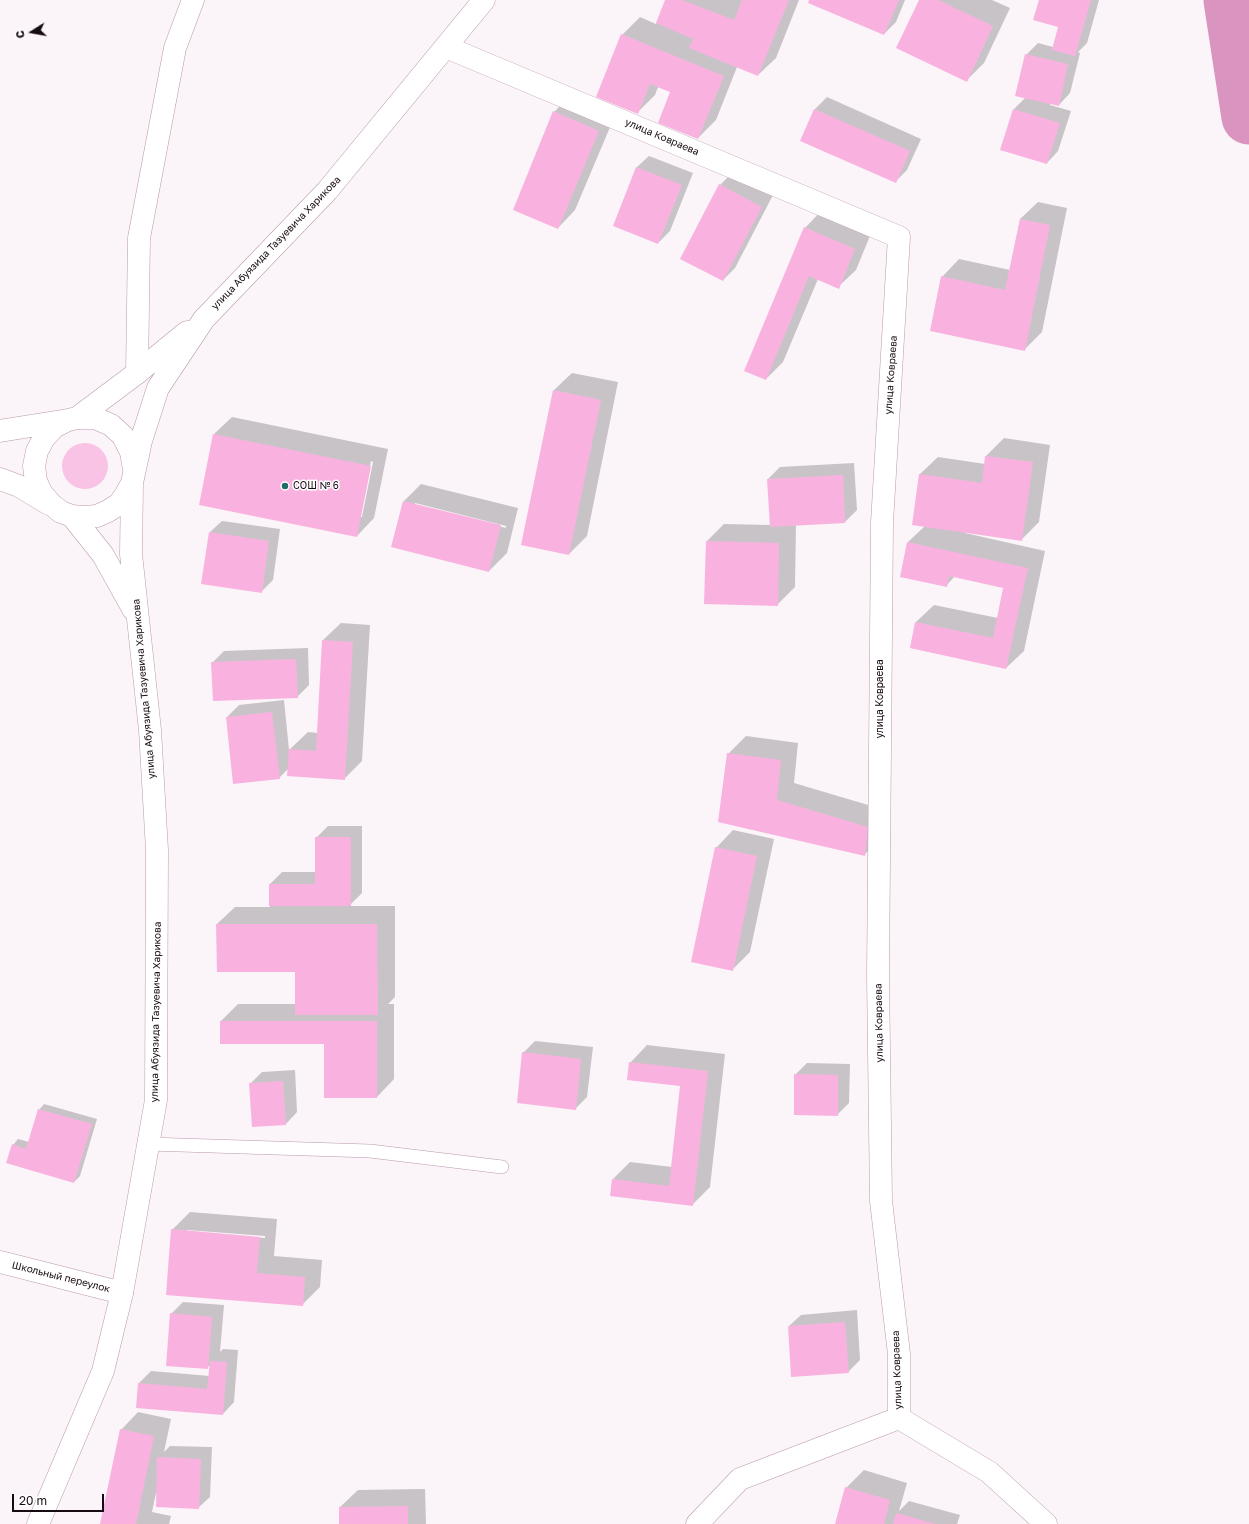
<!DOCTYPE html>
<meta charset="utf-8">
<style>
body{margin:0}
#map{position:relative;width:1249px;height:1524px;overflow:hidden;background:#fbf4f8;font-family:"Golos Text",sans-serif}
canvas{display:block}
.north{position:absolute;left:12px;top:12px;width:40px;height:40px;-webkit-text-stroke:3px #fff;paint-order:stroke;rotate:259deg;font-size:11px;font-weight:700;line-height:16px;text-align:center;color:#170b13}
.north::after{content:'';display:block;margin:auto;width:14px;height:18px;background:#170b13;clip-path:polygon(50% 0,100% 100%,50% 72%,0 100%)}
.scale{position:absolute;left:12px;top:1494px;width:92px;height:18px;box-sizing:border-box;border:2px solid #170b13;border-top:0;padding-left:5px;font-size:12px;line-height:14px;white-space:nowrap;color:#170b13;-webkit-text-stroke:3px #fff;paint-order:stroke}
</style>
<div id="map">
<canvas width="1249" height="1524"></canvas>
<div class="north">С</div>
<div class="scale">20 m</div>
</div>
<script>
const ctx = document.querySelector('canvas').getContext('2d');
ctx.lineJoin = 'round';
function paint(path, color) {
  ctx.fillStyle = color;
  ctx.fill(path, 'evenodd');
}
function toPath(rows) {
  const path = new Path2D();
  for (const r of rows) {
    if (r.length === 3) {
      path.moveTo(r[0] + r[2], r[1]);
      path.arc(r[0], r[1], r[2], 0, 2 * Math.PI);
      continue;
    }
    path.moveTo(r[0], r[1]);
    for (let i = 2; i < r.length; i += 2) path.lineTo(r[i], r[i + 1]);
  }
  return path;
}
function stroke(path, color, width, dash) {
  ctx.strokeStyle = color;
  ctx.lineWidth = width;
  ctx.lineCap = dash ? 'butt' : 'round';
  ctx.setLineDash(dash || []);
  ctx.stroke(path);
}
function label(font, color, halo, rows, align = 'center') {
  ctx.font = font + ' "Golos Text",sans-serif';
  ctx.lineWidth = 3;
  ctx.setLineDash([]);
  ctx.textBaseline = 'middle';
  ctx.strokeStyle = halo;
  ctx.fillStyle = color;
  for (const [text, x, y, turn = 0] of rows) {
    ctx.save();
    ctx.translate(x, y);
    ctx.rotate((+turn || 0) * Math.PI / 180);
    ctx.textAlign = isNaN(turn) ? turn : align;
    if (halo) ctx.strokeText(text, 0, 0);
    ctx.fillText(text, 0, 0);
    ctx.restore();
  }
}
const green = toPath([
 [85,466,23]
]);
const shadow = toPath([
 [666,0,799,0,776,58,758,75,737,67,716,120,698,138,671,92,658,87,655,95,638,112,622,35,640,17,656,24],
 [810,0,905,0,896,22,884,34],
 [920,0,992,0,1010,8,984,63,967,80],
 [1040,0,1099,0,1087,43,1078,52,1080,53,1070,93,1059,105,1050,103,1050,105,1071,111,1058,151,1047,163,1014,109,1025,98,1026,55,1038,43,1053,47,1059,26],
 [572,94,616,113,575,210,558,228,554,112],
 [827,97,921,139,907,170,895,182,801,140,815,109],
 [649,156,693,173,670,231,658,243,614,225,637,167],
 [732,173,773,195,735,268,723,280,720,185],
 [1038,202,1067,208,1042,332,1025,349,942,277,959,259,1010,270,1020,219],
 [822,210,872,231,856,270,838,287,818,279,783,362,766,379,805,228],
 [572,373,618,382,587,536,569,554,554,390],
 [232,417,388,449,374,518,357,536,214,434],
 [371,461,373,462,362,517,360,517],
 [1004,438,1050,445,1039,522,1021,540,965,532,965,533,1045,551,1024,651,1006,668,911,648,916,622,934,605,998,618,1005,587,955,576,946,586,908,542,925,526,920,474,938,457,985,464,986,456],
 [854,463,857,510,845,522,796,524,795,587,777,605,707,541,724,524,771,525,768,479,780,467],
 [421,484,518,508,507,553,489,571,404,501],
 [415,503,506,526,506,528,415,505],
 [222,521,280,529,273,580,261,592,210,532],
 [341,623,370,625,362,761,344,779,289,768,279,778,227,717,239,705,284,700,289,750,308,732,318,733,323,640],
 [308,648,309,685,297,697,212,663,224,651],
 [746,736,798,743,794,783,885,810,882,837,864,855,719,821,728,754],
 [328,826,362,826,362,893,349,906,395,906,395,997,388,1004,394,1004,394,1079,377,1097,325,1043,221,1021,238,1004,296,1004,296,970,217,924,235,907,270,907,270,884,282,872,316,872,316,838],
 [733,830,774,839,750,952,732,970,716,848],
 [535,1041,593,1047,587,1097,575,1109,523,1053],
 [647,1045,725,1054,710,1187,692,1205,613,1179,630,1162,672,1167,681,1085,630,1063],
 [807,1063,850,1064,849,1103,837,1115,795,1075],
 [295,1070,297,1112,286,1124,250,1084,262,1072],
 [44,1104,97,1119,80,1176,74,1182,13,1145,18,1139,29,1142,39,1110],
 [190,1212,277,1219,274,1256,322,1260,320,1287,302,1305,172,1230],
 [187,1230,265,1236,265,1238,187,1232],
 [183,1302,224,1305,220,1352,223,1349,238,1350,234,1402,223,1414,139,1383,151,1371,210,1376,210,1365,207,1368,171,1314],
 [857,1310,860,1360,848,1372,789,1326,801,1315],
 [138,1412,171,1419,164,1452,170,1446,212,1447,210,1497,198,1508,156,1493,152,1512,171,1516,169,1524,101,1524,121,1430],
 [864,1470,907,1483,899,1511,909,1501,960,1515,957,1524,836,1524,846,1488],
 [425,1489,426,1524,340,1524,340,1507,358,1490]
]);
const river = toPath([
 [1231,0,1249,117]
]);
const building = toPath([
 [665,0,682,0,734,20,742,0,789,0,758,76,689,48,693,39,656,23],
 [809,0,899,0,884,35,808,3],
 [919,0,938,0,993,26,967,82,896,48],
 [1039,0,1091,0,1075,56,1052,50,1058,27,1033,20],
 [621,34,724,76,698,139,658,123,670,92,650,84,638,114,596,97],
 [1025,54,1068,64,1059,106,1015,96],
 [814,109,910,151,896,183,800,141],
 [1013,109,1060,123,1047,164,1000,150],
 [553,111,599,131,558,229,513,210],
 [636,167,682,185,658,244,613,226],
 [719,184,762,207,723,281,680,259],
 [1020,219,1050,225,1025,351,930,331,941,276,1005,290],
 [804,227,855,249,839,289,809,276,766,380,744,371],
 [553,390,601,400,569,555,521,545],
 [213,434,371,466,357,537,199,505],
 [985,456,1033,462,1022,541,912,525,919,474,982,483],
 [843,475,845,523,770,527,767,479],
 [403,501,501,525,489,572,391,547],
 [209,532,269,541,262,593,201,584],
 [706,541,779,543,778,606,704,604],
 [907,542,1028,568,1006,669,910,648,915,622,993,638,1003,588,949,576,947,587,900,577],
 [322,640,353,642,345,780,287,776,289,749,316,751],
 [296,659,298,698,213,701,211,662],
 [272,712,280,779,233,784,226,717],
 [727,753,781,760,777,800,868,827,865,856,718,822],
 [315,837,351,837,351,906,269,906,269,884,315,884],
 [715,847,757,856,733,971,691,962],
 [216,924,377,924,378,1015,295,1015,295,972,217,972],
 [220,1021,377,1021,377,1098,324,1098,324,1044,220,1044],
 [522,1052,581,1059,576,1110,517,1103],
 [629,1062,708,1071,693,1206,610,1196,612,1179,669,1186,680,1086,627,1080],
 [794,1074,838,1075,838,1116,794,1115],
 [283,1081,286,1125,252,1127,249,1083],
 [38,1109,92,1124,74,1183,6,1163,12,1144,26,1149],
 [171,1229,260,1237,257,1273,305,1277,303,1306,166,1295],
 [170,1313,212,1317,208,1369,166,1366],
 [845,1322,849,1373,791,1377,788,1326],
 [210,1361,227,1362,223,1415,136,1408,138,1383,207,1389],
 [120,1429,154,1436,136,1524,100,1524],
 [157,1457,201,1459,199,1509,156,1507],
 [845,1487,890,1500,884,1524,835,1524],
 [408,1506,408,1524,339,1524,339,1507],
 [896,1513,936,1524,893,1524]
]);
const lane = toPath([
 [148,1144,370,1151,502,1167]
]);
const street = toPath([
 [446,47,899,237,882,523,878,976,881,1201,899,1354,899,1418,740,1479,697,1524],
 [137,373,139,238,175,48,193,0],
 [0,1262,122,1293],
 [899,1418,989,1472,1046,1524]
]);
const secondary = toPath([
 [77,418,137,373,187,332],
 [0,431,62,421],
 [134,469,131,452,123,436,111,425,95,418,77,418,68,420,54,427,44,438,37,451,34,466,36,481,42,494,52,505,61,512,72,516,84,517,97,516,108,511,119,504,126,494,132,483,141,441,158,388,204,319,327,191,484,0],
 [0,479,19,486,49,504],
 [72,516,103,555,133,609],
 [38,1524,103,1371,122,1293,156,1100,157,850,150,730,131,554,132,483]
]);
const markers = [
 [285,486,4,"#226d69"]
];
const streetNames = [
 ["улица Ковраева",662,137,23],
 ["улица Абуязида Тазуевича Харикова",276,243,-46],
 ["улица Ковраева",891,375,-86],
 ["улица Абуязида Тазуевича Харикова",144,689,-95],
 ["улица Ковраева",880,699,-90],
 ["улица Абуязида Тазуевича Харикова",156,1012,-89],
 ["улица Ковраева",879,1023,-91],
 ["Школьный переулок",61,1277,14],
 ["улица Ковраева",897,1370,-92]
];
const poiNames = [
 ["СОШ № 6",293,486]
];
paint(green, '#f8c3e4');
paint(shadow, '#0003');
stroke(river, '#d994c0', 55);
paint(building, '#f9b2df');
stroke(lane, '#ba99ad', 14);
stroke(street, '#ba99ad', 23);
stroke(secondary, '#ba99ad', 23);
stroke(lane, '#fff', 13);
stroke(street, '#fff', 22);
stroke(secondary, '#fff', 22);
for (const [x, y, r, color] of markers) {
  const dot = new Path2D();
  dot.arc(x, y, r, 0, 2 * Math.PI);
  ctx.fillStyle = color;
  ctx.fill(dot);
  stroke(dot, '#fff', 1.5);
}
label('10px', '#170b13', '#fff', streetNames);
label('10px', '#170b13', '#fff', poiNames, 'left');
</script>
